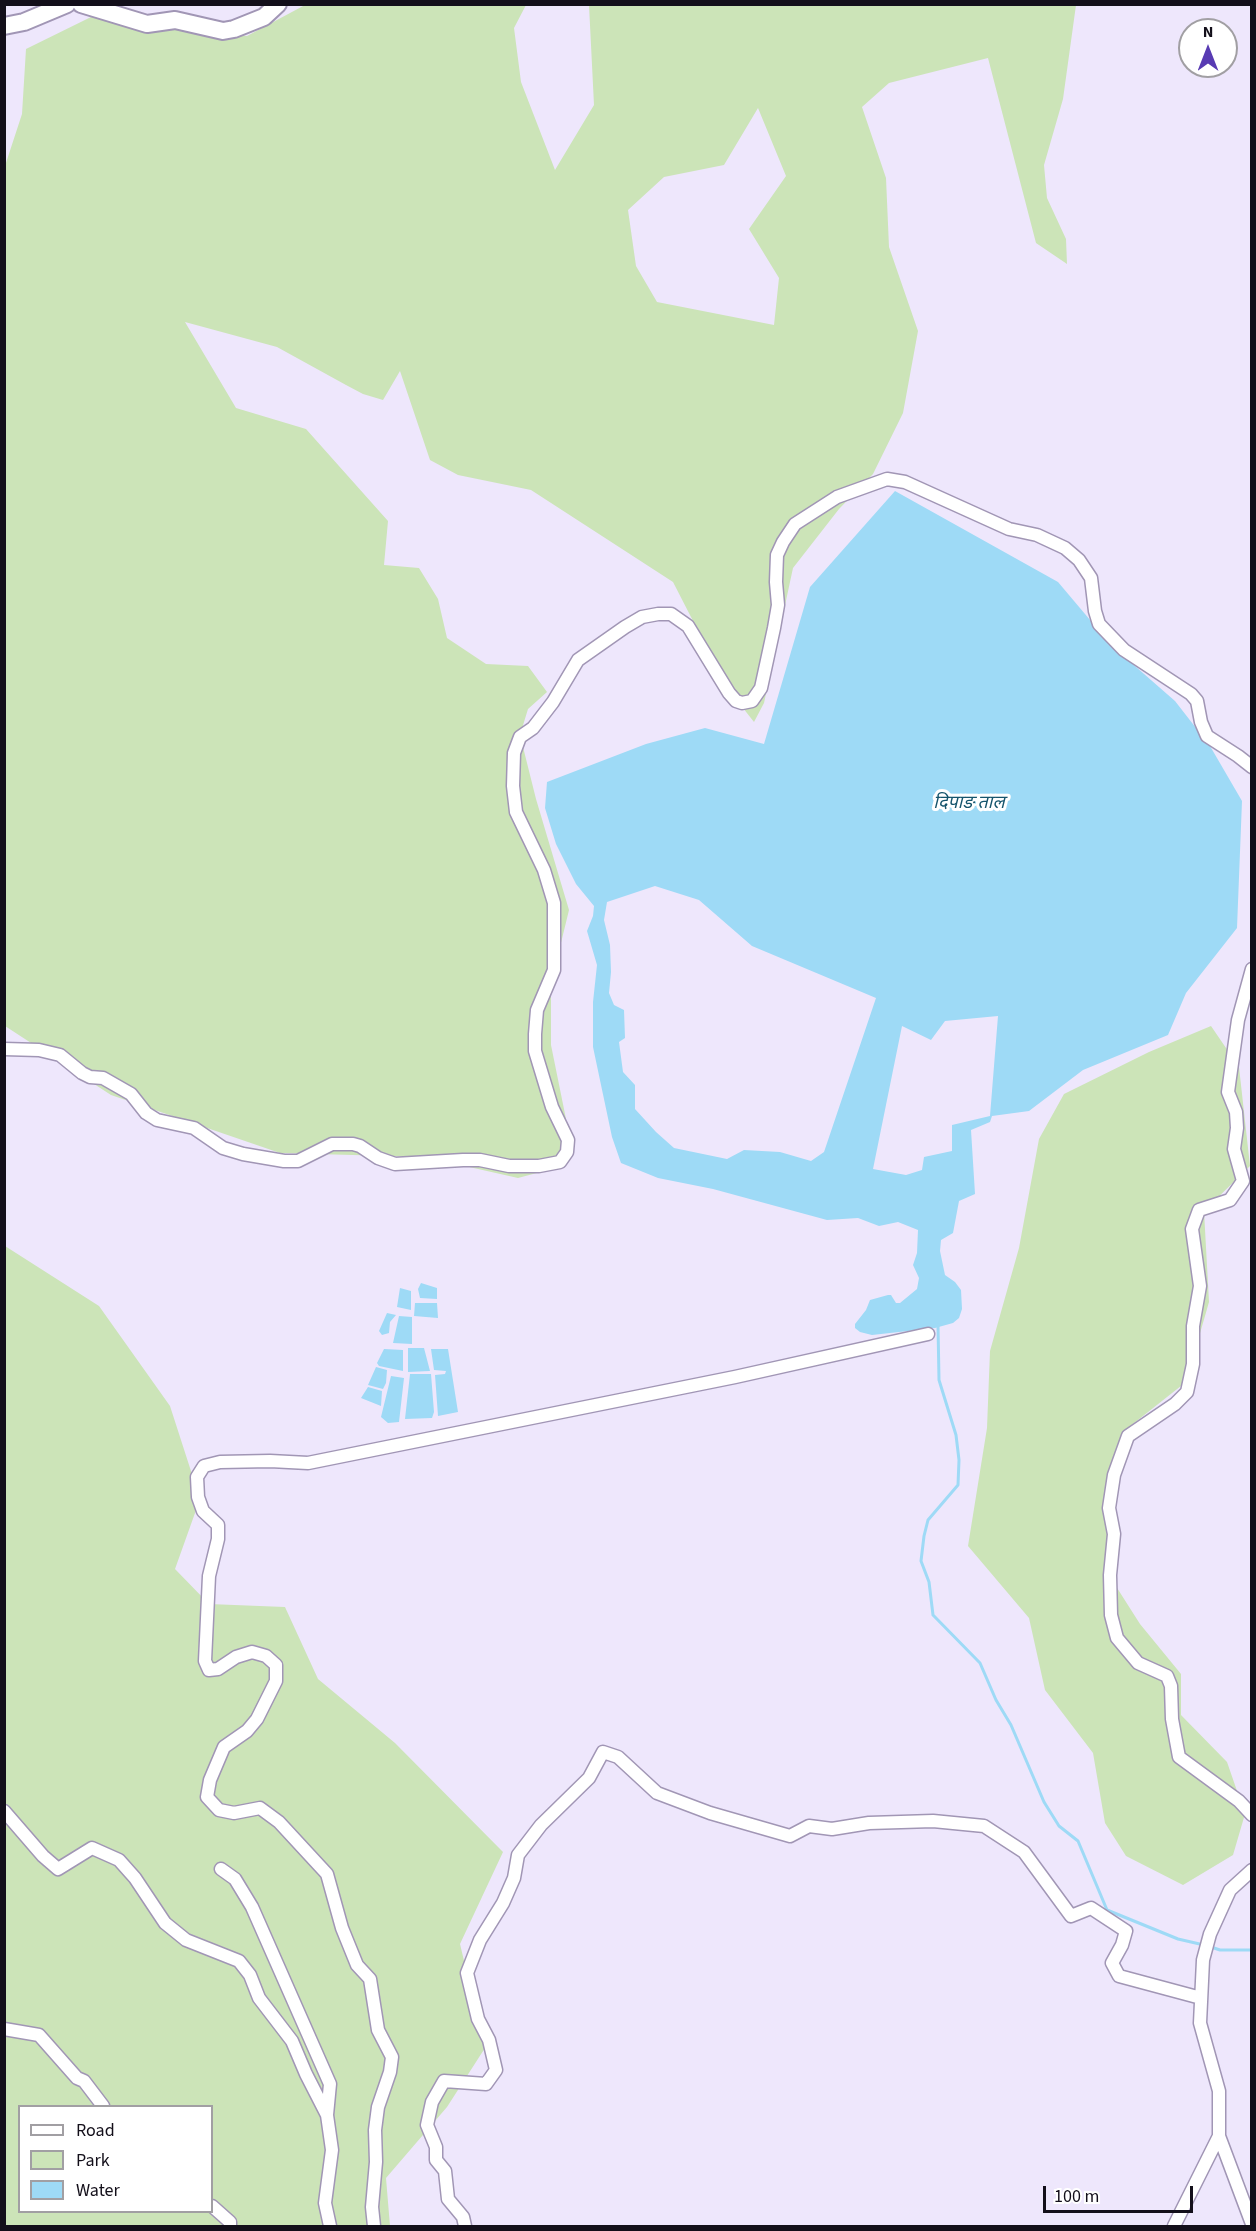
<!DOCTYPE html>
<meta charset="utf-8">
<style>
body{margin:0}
#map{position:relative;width:1256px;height:2231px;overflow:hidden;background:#eee7fc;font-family:"Source Sans 3",sans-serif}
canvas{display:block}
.frame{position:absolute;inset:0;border:6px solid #130f1a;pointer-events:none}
.legend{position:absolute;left:18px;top:2105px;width:195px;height:108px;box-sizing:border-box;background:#fff;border:2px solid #a19fa3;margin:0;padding:8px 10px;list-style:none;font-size:18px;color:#130f1a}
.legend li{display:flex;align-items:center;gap:12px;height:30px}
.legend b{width:30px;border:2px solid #a19fa3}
.north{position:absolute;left:1178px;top:18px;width:60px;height:60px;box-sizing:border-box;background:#fff;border:2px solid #a19fa3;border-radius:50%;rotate:0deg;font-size:16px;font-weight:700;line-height:24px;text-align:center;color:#130f1a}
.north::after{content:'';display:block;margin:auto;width:21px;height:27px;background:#583bb3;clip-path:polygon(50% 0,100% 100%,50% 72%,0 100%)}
.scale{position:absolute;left:1043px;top:2186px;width:150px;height:27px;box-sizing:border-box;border:3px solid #130f1a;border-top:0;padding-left:8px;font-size:18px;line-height:21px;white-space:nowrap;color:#130f1a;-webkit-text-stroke:4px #fff;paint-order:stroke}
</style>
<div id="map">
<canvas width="1256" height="2231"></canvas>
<div class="frame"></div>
<ul class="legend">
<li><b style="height:8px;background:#fff"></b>Road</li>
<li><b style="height:16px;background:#cce4b8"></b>Park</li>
<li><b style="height:16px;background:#9edaf6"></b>Water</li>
</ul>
<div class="north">N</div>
<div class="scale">100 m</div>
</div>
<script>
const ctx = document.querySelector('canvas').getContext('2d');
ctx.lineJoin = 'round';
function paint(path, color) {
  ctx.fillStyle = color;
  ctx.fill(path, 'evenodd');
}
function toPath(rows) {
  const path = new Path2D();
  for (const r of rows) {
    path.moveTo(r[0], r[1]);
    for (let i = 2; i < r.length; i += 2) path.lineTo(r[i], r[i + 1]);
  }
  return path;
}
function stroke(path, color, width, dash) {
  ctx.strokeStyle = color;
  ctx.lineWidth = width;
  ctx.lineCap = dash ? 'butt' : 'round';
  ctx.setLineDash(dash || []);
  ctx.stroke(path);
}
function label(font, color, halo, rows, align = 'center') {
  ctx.font = font + ' "Source Sans 3","Noto Sans Devanagari",sans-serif';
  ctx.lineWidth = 6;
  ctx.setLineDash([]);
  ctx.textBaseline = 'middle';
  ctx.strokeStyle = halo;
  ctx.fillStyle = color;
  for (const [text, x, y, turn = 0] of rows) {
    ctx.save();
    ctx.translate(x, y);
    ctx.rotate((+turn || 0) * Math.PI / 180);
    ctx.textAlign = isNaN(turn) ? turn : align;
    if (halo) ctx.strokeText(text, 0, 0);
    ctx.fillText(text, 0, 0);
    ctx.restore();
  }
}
const green = toPath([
 [305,5,526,5,514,28,521,82,555,170,594,105,589,5,1076,5,1063,99,1044,165,1047,198,1066,239,1067,264,1036,243,988,58,889,83,862,107,886,178,889,247,918,331,903,413,873,474,839,509,793,568,764,703,754,722,728,689,673,582,531,490,458,475,430,460,400,371,383,400,363,394,346,385,277,347,185,322,236,408,306,429,388,521,384,565,419,568,438,599,447,638,486,664,528,666,547,692,528,709,520,735,536,799,569,910,551,984,551,1045,566,1119,563,1166,518,1178,425,1157,280,1153,111,1095,5,1026,4,169,22,114,26,49,91,17,143,26,190,28,247,36],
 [758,108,786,176,749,229,779,278,774,325,657,302,636,266,628,210,664,177,724,165],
 [1211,1026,1239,1067,1250,1166,1204,1211,1209,1302,1186,1382,1124,1431,1113,1492,1105,1569,1140,1624,1181,1674,1181,1715,1227,1762,1245,1814,1233,1855,1183,1885,1126,1856,1105,1823,1093,1753,1045,1690,1029,1618,968,1546,987,1428,990,1351,1019,1248,1039,1139,1064,1094,1149,1052],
 [5,1246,99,1306,170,1406,200,1499,175,1569,209,1604,285,1607,318,1679,395,1743,503,1852,460,1944,485,2048,447,2107,386,2178,390,2226,5,2226],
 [20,2106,212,2106,212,2212,20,2212]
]);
const water = toPath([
 [895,491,1058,582,1112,646,1175,701,1210,746,1242,801,1237,928,1186,993,1168,1035,1083,1070,1029,1111,992,1116,990,1122,971,1130,975,1194,959,1201,953,1233,941,1240,940,1251,945,1275,955,1282,961,1290,962,1309,959,1318,953,1323,935,1328,872,1335,860,1332,855,1328,855,1324,866,1310,870,1300,888,1295,891,1295,896,1303,900,1303,917,1289,919,1278,913,1265,917,1253,918,1230,898,1222,879,1226,858,1218,827,1220,713,1189,658,1178,621,1163,612,1137,593,1047,593,1002,597,965,587,931,593,916,594,906,576,884,556,844,545,808,547,782,646,744,705,728,764,744,810,587],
 [655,886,699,900,752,946,876,998,824,1152,811,1161,780,1152,744,1150,727,1159,674,1148,656,1132,635,1109,635,1085,623,1072,619,1042,625,1038,624,1010,614,1005,609,993,611,972,610,945,604,920,607,902],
 [998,1016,990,1116,952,1125,952,1151,924,1157,922,1170,906,1175,873,1169,902,1026,931,1040,945,1021],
 [421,1283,437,1288,437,1299,420,1298,418,1289],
 [400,1288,411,1291,411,1310,397,1307],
 [415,1303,437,1303,438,1318,414,1316],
 [387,1313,396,1315,390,1322,389,1333,382,1335,379,1331],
 [399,1316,412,1317,412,1344,393,1343],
 [408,1348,424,1348,430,1371,408,1372],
 [384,1349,403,1350,403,1371,379,1366,377,1363],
 [431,1349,448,1349,458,1412,438,1416,435,1375,445,1374,446,1371,434,1370],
 [376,1367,387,1370,386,1383,383,1389,368,1385],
 [410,1374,431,1374,434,1412,432,1418,405,1419],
 [391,1376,404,1378,399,1422,388,1423,381,1417],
 [368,1387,382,1391,381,1406,361,1398]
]);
const stream = toPath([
 [938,1325,939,1380,956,1435,959,1460,958,1485,928,1520,924,1536,921,1561,929,1582,933,1615,980,1663,996,1700,1011,1725,1044,1802,1059,1826,1078,1841,1107,1910,1178,1939,1204,1945],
 [1211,1947,1220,1950,1252,1950]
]);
const minor = toPath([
 [1252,969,1238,1020,1228,1092,1236,1112,1237,1128,1234,1149,1243,1181,1230,1200,1199,1210,1192,1229,1200,1286,1193,1326,1193,1364,1187,1392,1175,1404,1128,1436,1114,1475,1109,1508,1114,1534,1110,1575,1111,1615,1117,1638,1138,1663,1167,1676,1171,1686,1172,1719,1179,1757,1239,1801,1252,1815],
 [4,1049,39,1050,60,1055,82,1073,90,1077,103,1078,131,1094,146,1113,157,1120,194,1128,223,1148,243,1154,284,1161,298,1161,332,1144,353,1144,360,1146,378,1158,395,1164,463,1160,480,1160,509,1166,539,1166,560,1162,567,1152,568,1140,552,1107,535,1051,535,1034,537,1010,554,970,554,903,544,870,516,812,513,786,514,753,520,737,533,728,553,702,578,660,625,627,642,617,658,614,671,614,688,626,729,693,736,701,742,703,752,701,761,688,774,628,778,605,776,582,777,555,783,542,795,524,837,497,887,479,905,482,1009,529,1037,535,1065,548,1079,560,1091,578,1095,611,1099,624,1124,650,1191,694,1197,701,1201,722,1207,736,1238,756,1252,767],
 [4,1811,43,1856,58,1869,92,1848,119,1860,135,1878,165,1923,186,1940,239,1961,250,1975,259,1998,292,2041,306,2074,327,2115],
 [221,1869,235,1879,252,1907,330,2084,327,2115,332,2150,325,2203,330,2226],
 [4,2029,39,2035,77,2078,84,2081,103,2106],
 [1219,2136,1252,2224],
 [212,2206,230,2222,230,2226],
 [374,2226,372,2207,376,2162,375,2130,378,2107,390,2072,392,2057,378,2030,370,1979,357,1965,342,1928,327,1874,279,1822,260,1808,234,1813,219,1810,207,1797,210,1780,224,1747,247,1731,257,1719,276,1681,276,1665,266,1656,252,1652,236,1657,218,1669,209,1670,205,1661,209,1576,218,1539,218,1525,203,1511,198,1497,197,1477,204,1466,220,1462,270,1461,308,1463,735,1377,928,1334],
 [465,2226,463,2217,448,2199,445,2171,436,2160,436,2147,427,2125,432,2102,444,2081,486,2084,496,2070,489,2040,478,2019,467,1973,480,1940,503,1903,514,1878,518,1855,541,1825,589,1778,603,1752,618,1757,657,1793,710,1813,790,1836,809,1826,832,1829,869,1823,933,1821,984,1826,1024,1852,1071,1916,1091,1908,1126,1931,1122,1945,1112,1963,1119,1976,1201,1998],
 [1174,2226,1219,2136,1219,2091,1200,2023,1203,1960,1210,1934,1230,1890,1252,1870]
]);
const secondary = toPath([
 [81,4,147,24,175,20,223,31,234,29,264,17,278,4],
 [4,26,24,22,67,4]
]);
const waterNames = [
 ["दिपाङ ताल",969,804]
];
paint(green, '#cce4b8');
paint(water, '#9edaf6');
stroke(stream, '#9edaf6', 3);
stroke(minor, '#a196b5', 15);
stroke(secondary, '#a196b5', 20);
stroke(minor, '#fff', 12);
stroke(secondary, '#fff', 16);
label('italic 18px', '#15546c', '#fff', waterNames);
</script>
